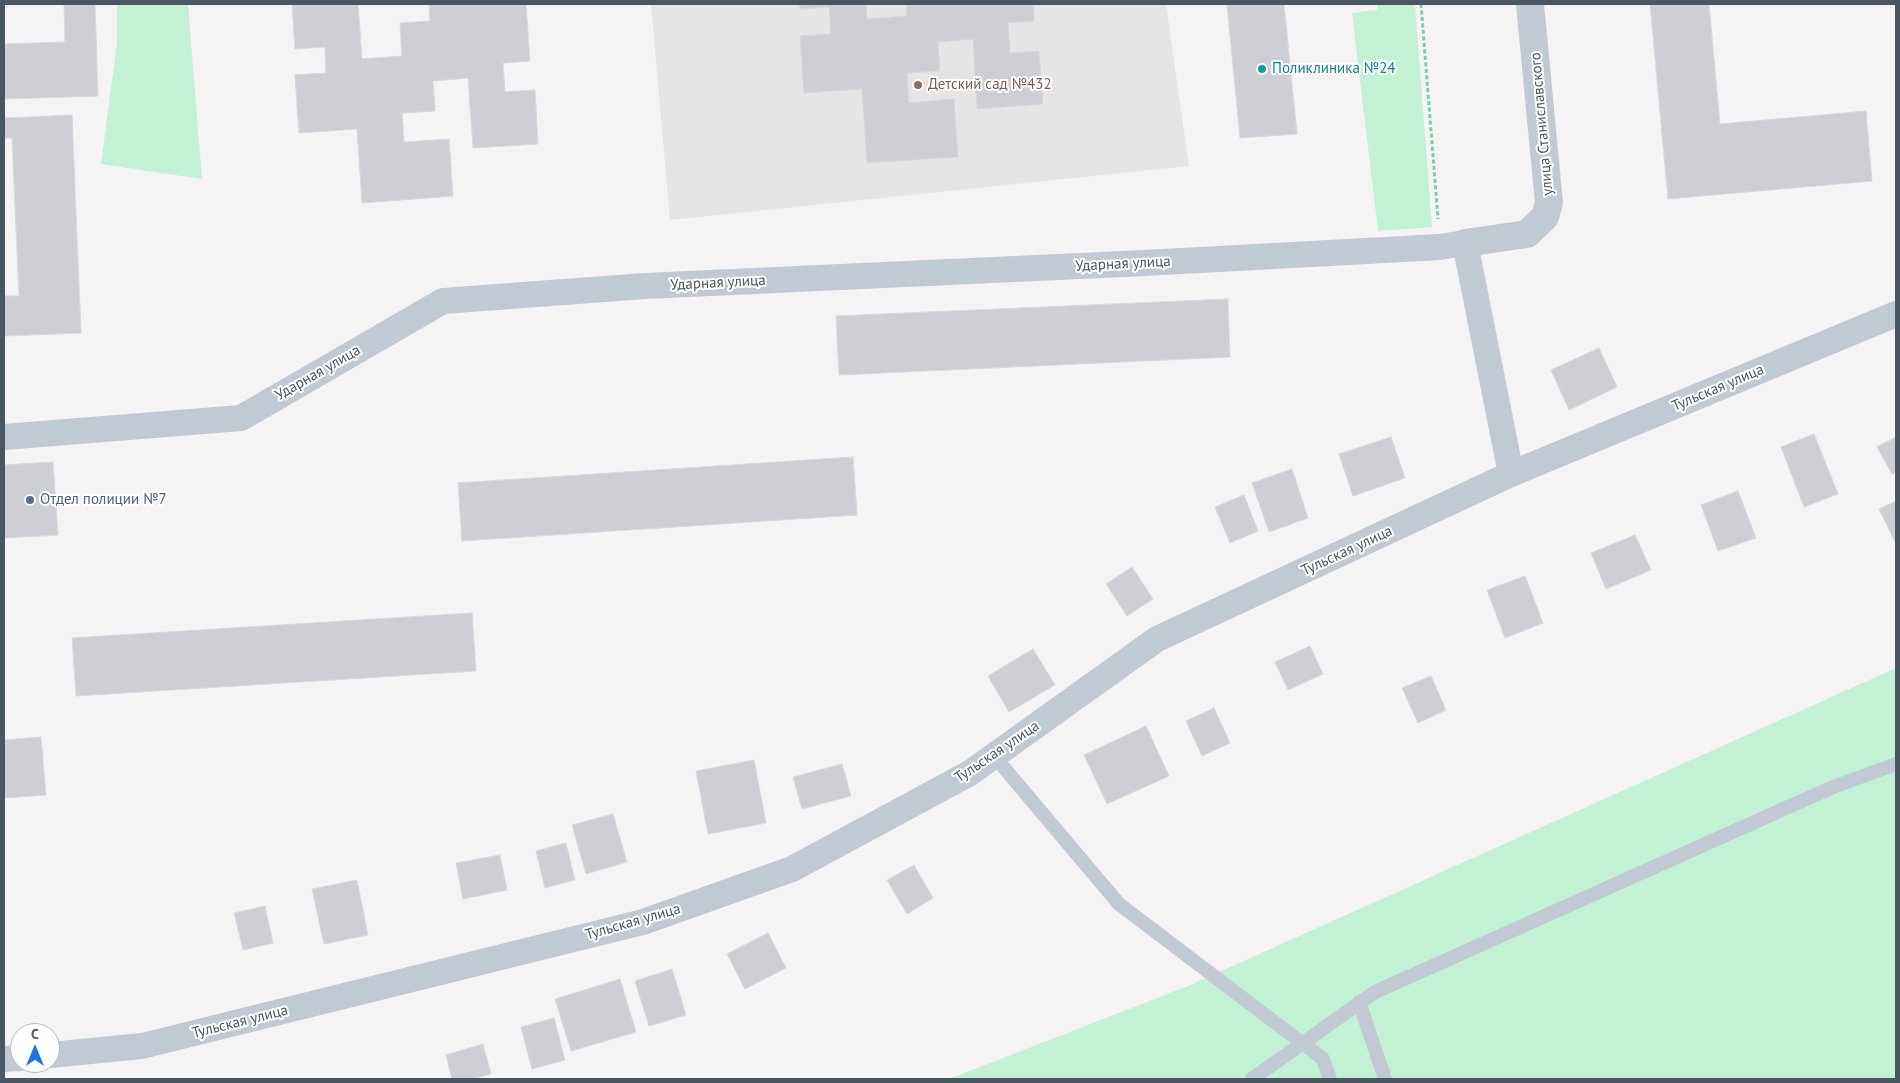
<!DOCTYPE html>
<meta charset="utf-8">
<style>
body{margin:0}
#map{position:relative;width:1900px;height:1083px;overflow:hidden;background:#f5f3f3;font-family:"PT Sans",sans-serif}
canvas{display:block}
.frame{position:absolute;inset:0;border:5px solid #4a5661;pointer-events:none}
.north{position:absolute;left:10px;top:1023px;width:50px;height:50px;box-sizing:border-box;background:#fff;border:1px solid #b7bbc0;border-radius:50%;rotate:0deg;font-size:14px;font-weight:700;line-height:20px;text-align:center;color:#4a5661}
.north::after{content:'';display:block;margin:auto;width:18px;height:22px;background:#1a73e8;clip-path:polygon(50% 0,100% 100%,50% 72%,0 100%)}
</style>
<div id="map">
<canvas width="1900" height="1083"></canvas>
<div class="frame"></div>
<div class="north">С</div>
</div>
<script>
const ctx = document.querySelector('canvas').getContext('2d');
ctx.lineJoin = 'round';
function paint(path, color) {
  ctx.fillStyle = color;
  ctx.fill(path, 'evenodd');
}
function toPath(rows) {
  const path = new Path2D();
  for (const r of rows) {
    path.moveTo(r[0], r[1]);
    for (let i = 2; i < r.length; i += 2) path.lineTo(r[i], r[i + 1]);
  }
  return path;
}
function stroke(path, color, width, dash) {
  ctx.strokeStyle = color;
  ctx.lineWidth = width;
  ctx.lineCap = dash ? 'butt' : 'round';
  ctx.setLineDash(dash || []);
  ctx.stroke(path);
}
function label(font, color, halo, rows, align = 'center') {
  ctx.font = font + ' "PT Sans",sans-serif';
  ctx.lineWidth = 4;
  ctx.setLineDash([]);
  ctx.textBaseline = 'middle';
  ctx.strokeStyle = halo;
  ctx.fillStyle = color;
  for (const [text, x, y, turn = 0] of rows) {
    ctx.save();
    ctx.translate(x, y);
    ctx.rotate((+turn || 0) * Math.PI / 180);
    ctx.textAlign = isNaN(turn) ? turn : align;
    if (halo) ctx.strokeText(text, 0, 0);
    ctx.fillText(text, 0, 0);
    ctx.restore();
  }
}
const education = toPath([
 [651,4,1166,4,1189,166,670,220]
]);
const green = toPath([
 [117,4,188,4,202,179,101,164,117,43],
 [1377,4,1415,4,1432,227,1378,231,1352,13,1377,10],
 [1896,668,1896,1079,949,1079,1188,986]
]);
const building = toPath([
 [64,4,95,4,98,96,4,99,4,44,65,42,64,4],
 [292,4,358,4,362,59,402,56,400,23,430,21,429,4,526,4,530,61,503,63,505,92,535,90,538,144,473,148,468,78,433,81,435,111,402,113,404,142,449,139,453,196,362,203,357,129,299,133,295,75,326,73,325,47,295,49,292,4],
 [799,4,866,4,867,19,907,16,906,4,1033,4,1034,21,1008,23,1010,53,1039,51,1043,104,977,109,973,39,938,42,940,71,907,73,909,103,954,99,958,157,867,163,862,89,804,93,800,36,831,34,829,7,800,9,799,4],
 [1227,4,1284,4,1297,134,1240,138,1227,4],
 [1650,4,1709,4,1720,124,1866,111,1872,181,1668,199,1650,4],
 [72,115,81,333,4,336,4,296,19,296,12,138,4,138,4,118,72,115],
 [1228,299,1230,357,839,375,836,316,1228,299],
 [1599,348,1617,387,1569,410,1551,370,1599,348],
 [1814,434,1838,494,1804,507,1781,447,1814,434],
 [1391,437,1405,478,1353,496,1339,454,1391,437],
 [1896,437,1896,472,1892,474,1877,447,1896,437],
 [853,457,857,515,462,541,458,483,853,457],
 [53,462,58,535,4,538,4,465,53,462],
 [1292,469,1308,518,1269,532,1252,483,1292,469],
 [1738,491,1756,538,1718,551,1701,505,1738,491],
 [1244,495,1258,531,1230,543,1215,507,1244,495],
 [1896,501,1896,544,1879,509,1896,501],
 [1635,535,1651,570,1606,589,1591,553,1635,535],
 [1132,567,1153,599,1127,616,1106,584,1132,567],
 [1525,576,1543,623,1505,638,1487,590,1525,576],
 [472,613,476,671,76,696,72,638,472,613],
 [1310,646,1323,674,1288,690,1275,662,1310,646],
 [1033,649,1055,685,1009,712,988,676,1033,649],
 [1431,676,1446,710,1418,723,1402,688,1431,676],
 [1214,708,1230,743,1202,756,1186,721,1214,708],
 [1146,726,1169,776,1107,804,1084,755,1146,726],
 [41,737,46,795,4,798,4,740,41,737],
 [754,760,766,823,708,834,696,771,754,760],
 [842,764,851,796,802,809,793,777,842,764],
 [613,814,627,862,586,874,572,825,613,814],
 [566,843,575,880,545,888,536,851,566,843],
 [500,855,507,890,463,899,456,863,500,855],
 [914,865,933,898,907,914,887,880,914,865],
 [357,880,368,935,324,944,312,889,357,880],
 [265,906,273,943,243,950,234,913,265,906],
 [768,933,786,968,745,989,727,954,768,933],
 [672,969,686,1015,649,1026,635,981,672,969],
 [620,979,636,1032,571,1051,555,999,620,979],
 [554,1018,565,1060,532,1069,521,1027,554,1018],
 [483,1044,491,1074,473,1079,452,1079,446,1055,483,1044]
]);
const path = toPath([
 [1421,4,1438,219]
]);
const service = toPath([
 [994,756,1119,904,1323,1059,1330,1079],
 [1359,1002,1385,1079],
 [1252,1079,1375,992,1833,787,1896,764]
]);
const minor = toPath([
 [4,437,241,418,443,301,645,286,1145,263,1440,247,1465,243,1511,474],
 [50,1055,142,1046,643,922,792,869,970,773,1157,639,1511,474,1896,314],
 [4,1059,20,1058]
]);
const tertiary = toPath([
 [1465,243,1527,234,1545,217,1549,203,1530,4]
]);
const markers = [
 [1262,69,5,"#0f9aa8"],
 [918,85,5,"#8d6e63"],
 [30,500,5,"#5c6f8a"]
];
const cultureNames = [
 ["Поликлиника №24",1272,69]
];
const educationNames = [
 ["Детский сад №432",928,85]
];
const streetNames = [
 ["улица Станиславского",1542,124,-95],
 ["Ударная улица",1123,264,-3],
 ["Ударная улица",718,283,-3],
 ["Ударная улица",318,373,-30],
 ["Тульская улица",1718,388,-23],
 ["Тульская улица",1347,551,-25],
 ["Тульская улица",997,752,-34],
 ["Тульская улица",633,922,-16],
 ["Тульская улица",240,1022,-14]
];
const serviceNames = [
 ["Отдел полиции №7",40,500]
];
paint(education, '#e6e4e5');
paint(green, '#c3f1d5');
paint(building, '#cdcfd5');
stroke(building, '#d7d9de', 1);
stroke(path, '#7ad0a6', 3, [4, 2.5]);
stroke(service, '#c1cad2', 14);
stroke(minor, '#c1cad2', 26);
stroke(tertiary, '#c1cad2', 28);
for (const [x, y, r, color] of markers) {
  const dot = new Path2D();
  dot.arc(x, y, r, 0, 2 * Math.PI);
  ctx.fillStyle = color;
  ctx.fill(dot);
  stroke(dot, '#fff', 2);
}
label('15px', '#0d838f', '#fff', cultureNames, 'left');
label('15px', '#785e54', '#fff', educationNames, 'left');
label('15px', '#4a5661', '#fff', streetNames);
label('15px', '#4e5e75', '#fff', serviceNames, 'left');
</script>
